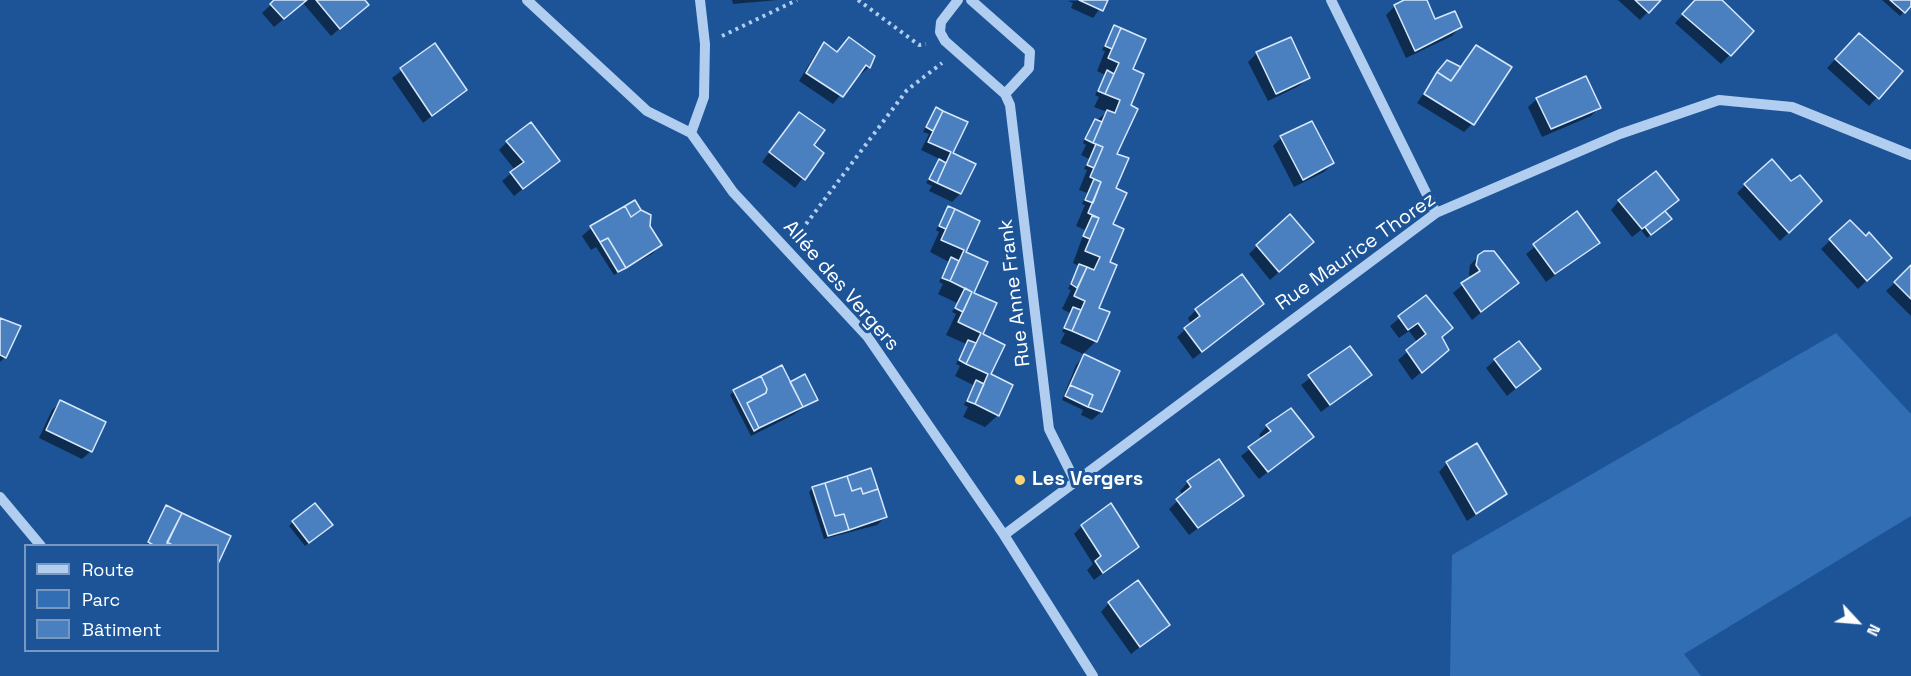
<!DOCTYPE html>
<meta charset="utf-8">
<style>
body{margin:0}
#map{position:relative;width:1911px;height:676px;overflow:hidden;background:#1c5497;font-family:"Space Grotesk",sans-serif}
canvas{display:block}
.legend{position:absolute;left:24px;top:544px;width:195px;height:108px;box-sizing:border-box;background:#1c5497;border:2px solid #7798c1;margin:0;padding:8px 10px;list-style:none;font-size:18px;color:#fff}
.legend li{display:flex;align-items:center;gap:12px;height:30px}
.legend b{width:30px;border:2px solid #7798c1}
.north{position:absolute;left:1827px;top:592px;width:60px;height:60px;-webkit-text-stroke:4px #1c5497;paint-order:stroke;rotate:116deg;font-size:16px;font-weight:700;line-height:24px;text-align:center;color:#fff}
.north::after{content:'';display:block;margin:auto;width:21px;height:27px;background:#fff;clip-path:polygon(50% 0,100% 100%,50% 72%,0 100%)}
</style>
<div id="map">
<canvas width="1911" height="676"></canvas>
<ul class="legend">
<li><b style="height:8px;background:#b1cef0"></b>Route</li>
<li><b style="height:16px;background:#316eb4"></b>Parc</li>
<li><b style="height:16px;background:#4a80bf"></b>Bâtiment</li>
</ul>
<div class="north">N</div>
</div>
<script>
const ctx = document.querySelector('canvas').getContext('2d');
ctx.lineJoin = 'round';
function paint(path, color) {
  ctx.fillStyle = color;
  ctx.fill(path, 'evenodd');
}
function toPath(rows) {
  const path = new Path2D();
  for (const r of rows) {
    path.moveTo(r[0], r[1]);
    for (let i = 2; i < r.length; i += 2) path.lineTo(r[i], r[i + 1]);
  }
  return path;
}
function stroke(path, color, width, dash) {
  ctx.strokeStyle = color;
  ctx.lineWidth = width;
  ctx.lineCap = dash ? 'butt' : 'round';
  ctx.setLineDash(dash || []);
  ctx.stroke(path);
}
function label(font, color, halo, rows, align = 'center') {
  ctx.font = font + ' "Space Grotesk",sans-serif';
  ctx.lineWidth = 6;
  ctx.setLineDash([]);
  ctx.textBaseline = 'middle';
  ctx.strokeStyle = halo;
  ctx.fillStyle = color;
  for (const [text, x, y, turn = 0] of rows) {
    ctx.save();
    ctx.translate(x, y);
    ctx.rotate((+turn || 0) * Math.PI / 180);
    ctx.textAlign = isNaN(turn) ? turn : align;
    if (halo) ctx.strokeText(text, 0, 0);
    ctx.fillText(text, 0, 0);
    ctx.restore();
  }
}
const green = toPath([
 [1836,333,1911,414,1911,516,1684,654,1701,676,1450,676,1452,555]
]);
const shadow = toPath([
 [276,0,363,0,358,13,331,36,303,3,274,27,262,13],
 [732,0,778,0,733,4],
 [1106,0,1093,18,1071,8,1073,3,1068,1],
 [1408,0,1425,0,1434,21,1460,27,1452,36,1406,58,1386,15,1395,6],
 [1618,0,1659,0,1640,20],
 [1696,0,1720,0,1752,31,1721,64,1675,23],
 [1882,0,1911,0,1911,4,1900,16],
 [1114,27,1131,70,1129,106,1115,154,1108,263,1097,308,1096,341,1083,354,1060,343,1065,333,1062,332,1070,313,1062,309,1071,290,1068,289,1079,266,1073,263,1085,230,1076,226,1085,205,1082,204,1087,193,1079,190,1087,170,1084,169,1089,159,1081,155,1086,145,1083,143,1091,125,1107,112,1094,107,1099,97,1095,95,1105,75,1097,71,1105,51,1102,50],
 [849,39,873,56,869,67,860,75,858,74,833,104,799,81,816,53,824,44,836,53],
 [1851,43,1901,71,1869,106,1827,68],
 [435,45,465,90,423,123,392,78],
 [1476,47,1472,124,1464,132,1417,103,1443,66,1459,68],
 [1257,53,1308,78,1299,86,1268,101,1248,62],
 [1537,99,1599,108,1591,116,1542,137,1528,107],
 [936,109,966,123,951,154,960,194,952,202,929,191,932,186,926,183,940,159,921,150,929,134,923,132],
 [791,123,822,153,795,188,762,162],
 [1281,138,1333,163,1324,172,1294,187,1273,146],
 [507,142,558,161,514,196,502,181,515,170,499,150],
 [1790,183,1820,201,1780,241,1737,193,1745,185],
 [1619,201,1664,212,1670,219,1647,238,1641,230,1632,237,1611,210],
 [635,202,661,245,652,254,614,275,596,247,591,250,582,236,591,228],
 [948,208,965,251,980,334,1003,345,989,375,998,415,985,427,963,417,968,407,964,405,973,385,955,376,960,366,956,364,966,344,946,335,956,314,952,312,957,303,938,294,943,284,939,282,949,262,930,252,939,232,936,230],
 [1577,213,1598,242,1546,282,1526,254],
 [1850,222,1890,258,1858,289,1821,249],
 [1257,246,1303,251,1270,280,1249,254],
 [1479,256,1517,283,1472,320,1453,293,1471,278,1469,274,1470,265],
 [1911,267,1911,316,1886,291],
 [1425,297,1447,350,1412,380,1398,360,1418,343,1409,331,1399,338,1390,326],
 [1262,303,1193,359,1177,337,1191,324,1188,318,1196,310],
 [0,320,5,357,0,362],
 [1349,348,1370,375,1321,412,1301,385],
 [1084,356,1118,372,1101,412,1092,420,1081,415,1083,410,1062,400,1076,365],
 [1495,360,1539,369,1507,396,1486,368],
 [734,391,816,399,793,415,751,436,730,395],
 [60,402,91,451,82,459,39,438,52,410],
 [1267,426,1312,437,1259,479,1241,456,1262,439,1259,435],
 [1447,463,1505,494,1467,521,1439,472],
 [1188,482,1242,496,1189,535,1169,509,1183,496,1180,491],
 [813,488,885,517,877,525,824,539,809,492],
 [167,507,229,537,218,561,218,546,146,546],
 [293,522,327,529,305,546,289,526],
 [1082,526,1137,546,1094,580,1087,570,1093,564,1074,534],
 [1109,603,1168,625,1131,654,1101,612]
]);
const building = toPath([
 [274,0,307,0,284,19,270,4,274,0],
 [316,0,365,0,369,5,340,29,316,0],
 [1079,0,1108,0,1103,11,1079,0],
 [1404,0,1427,0,1435,19,1455,11,1462,27,1415,51,1394,5,1404,0],
 [1635,0,1661,0,1649,13,1635,0],
 [1695,0,1722,0,1754,31,1731,56,1682,14,1695,0],
 [1890,0,1911,0,1911,6,1905,13,1890,0],
 [1114,25,1121,28,1112,49,1105,46,1114,25],
 [1121,28,1146,39,1133,69,1144,74,1131,105,1138,109,1117,154,1129,158,1116,188,1127,193,1113,224,1124,229,1110,262,1117,265,1099,308,1110,312,1097,342,1072,331,1085,301,1074,296,1087,267,1094,270,1100,257,1085,251,1099,218,1088,213,1101,182,1090,177,1103,147,1093,143,1107,110,1115,113,1120,100,1105,94,1119,63,1108,58,1121,28],
 [1859,33,1903,71,1879,99,1835,59,1859,33],
 [849,37,875,56,870,68,866,65,843,97,806,73,824,42,837,52,849,37],
 [1291,37,1310,78,1276,94,1256,52,1291,37],
 [435,43,467,90,432,116,400,68,435,43],
 [1476,45,1512,67,1474,125,1424,94,1437,72,1451,81,1476,45],
 [1447,60,1461,67,1451,81,1437,72,1447,60],
 [1107,70,1114,74,1105,94,1098,91,1107,70],
 [1586,76,1601,108,1551,129,1536,98,1586,76],
 [936,107,943,111,933,131,926,127,936,107],
 [943,111,968,122,953,153,976,164,961,194,937,183,951,152,928,142,943,111],
 [799,112,825,130,814,145,824,153,805,180,769,152,799,112],
 [1095,119,1102,122,1093,143,1085,139,1095,119],
 [1312,121,1334,163,1303,180,1280,136,1312,121],
 [531,122,560,161,523,189,510,172,524,162,506,141,531,122],
 [1096,144,1103,147,1094,168,1087,165,1096,144],
 [939,159,946,163,937,183,929,179,939,159],
 [1772,159,1791,181,1800,175,1822,201,1789,233,1744,184,1772,159],
 [1656,171,1679,200,1642,229,1618,200,1656,171],
 [1094,179,1101,182,1093,203,1085,200,1094,179],
 [635,200,641,210,631,217,625,206,635,200],
 [625,206,631,217,641,210,651,215,650,226,662,245,626,268,608,238,600,242,590,226,625,206],
 [948,206,955,209,946,229,939,226,948,206],
 [955,209,980,221,966,252,988,262,974,293,997,303,983,334,1005,345,991,374,1013,385,999,416,975,404,988,374,966,364,981,333,958,322,972,292,950,281,964,250,941,240,955,209],
 [1577,211,1600,243,1555,274,1533,244,1577,211],
 [1665,211,1672,219,1651,235,1645,227,1665,211],
 [1290,214,1314,242,1279,272,1256,245,1290,214],
 [1092,216,1099,218,1090,239,1083,236,1092,216],
 [1850,220,1866,236,1869,232,1892,258,1867,281,1829,239,1850,220],
 [608,238,626,268,618,272,600,242,608,238],
 [1484,251,1494,251,1519,283,1481,312,1461,283,1480,271,1476,265,1478,255,1484,251],
 [951,257,959,261,950,281,942,278,951,257],
 [1079,264,1087,267,1077,288,1071,284,1079,264],
 [1911,265,1911,299,1894,282,1911,265],
 [1242,274,1264,304,1202,352,1184,328,1200,316,1195,309,1242,274],
 [965,288,972,292,963,312,955,308,965,288],
 [1426,295,1453,328,1442,337,1449,350,1422,373,1406,350,1426,334,1418,323,1408,330,1398,316,1426,295],
 [1073,307,1081,310,1072,331,1064,328,1073,307],
 [0,318,21,326,6,358,0,355,0,318],
 [968,340,976,343,966,364,959,360,968,340],
 [1519,341,1541,369,1516,388,1494,359,1519,341],
 [1350,346,1372,375,1330,405,1308,375,1350,346],
 [1084,354,1120,371,1102,412,1088,407,1093,395,1070,385,1084,354],
 [782,365,803,407,759,428,747,403,766,393,767,389,761,376,782,365],
 [805,374,818,400,803,407,790,382,805,374],
 [761,376,767,389,766,393,747,403,759,428,754,431,733,390,761,376],
 [976,380,984,384,975,404,967,401,976,380],
 [1070,385,1093,395,1088,407,1065,396,1070,385],
 [60,400,106,422,92,452,46,430,60,400],
 [1291,408,1314,437,1268,472,1248,447,1271,431,1266,425,1291,408],
 [1477,443,1507,494,1476,514,1446,462,1477,443],
 [1219,459,1244,496,1198,528,1176,499,1191,487,1187,481,1219,459],
 [871,468,878,489,863,494,861,488,852,491,847,476,871,468],
 [847,476,852,491,861,488,863,494,878,489,887,517,849,530,844,514,835,516,825,483,847,476],
 [825,483,835,516,844,514,849,530,828,536,812,487,825,483],
 [315,503,333,525,309,543,292,521,315,503],
 [1111,503,1139,547,1103,573,1095,561,1101,556,1081,525,1111,503],
 [166,505,182,513,166,546,155,546,148,542,166,505],
 [182,513,231,536,218,564,218,546,174,546,167,542,182,513],
 [1138,580,1170,625,1140,647,1108,602,1138,580]
]);
const path = toPath([
 [858,0,919,45,926,44],
 [722,36,797,0],
 [797,236,907,90,942,63]
]);
const minor = toPath([
 [527,0,647,111,691,133,733,192,867,336,1004,535,1093,676],
 [958,0,941,22,940,32,945,41,1005,94,1029,68,1030,52,971,0],
 [1331,0,1436,213],
 [1005,94,1010,105,1049,429,1076,483],
 [691,133,704,97,705,44,700,0],
 [0,497,41,546],
 [1004,535,1436,213,1620,134,1719,100,1792,107,1911,155]
]);
const markers = [
 [1020,480,6,"#ffd36f"]
];
const streetNames = [
 ["Rue Maurice Thorez",1356,252,-35],
 ["Allée des Vergers",841,286,49],
 ["Rue Anne Frank",1015,293,-97]
];
const poiNames = [
 ["Les Vergers",1032,480]
];
paint(green, '#316eb4');
paint(shadow, '#0007');
paint(building, '#4a80bf');
stroke(building, '#d8e8fb', 1.5);
stroke(path, '#b1cef0', 4, [3, 4.5]);
stroke(minor, '#b1cef0', 10);
for (const [x, y, r, color] of markers) {
  const dot = new Path2D();
  dot.arc(x, y, r, 0, 2 * Math.PI);
  ctx.fillStyle = color;
  ctx.fill(dot);
  stroke(dot, '#1c5497', 2);
}
label('20px', '#fff', '#1c5497', streetNames);
label('bold 20px', '#fff', '#1c5497', poiNames, 'left');
</script>
